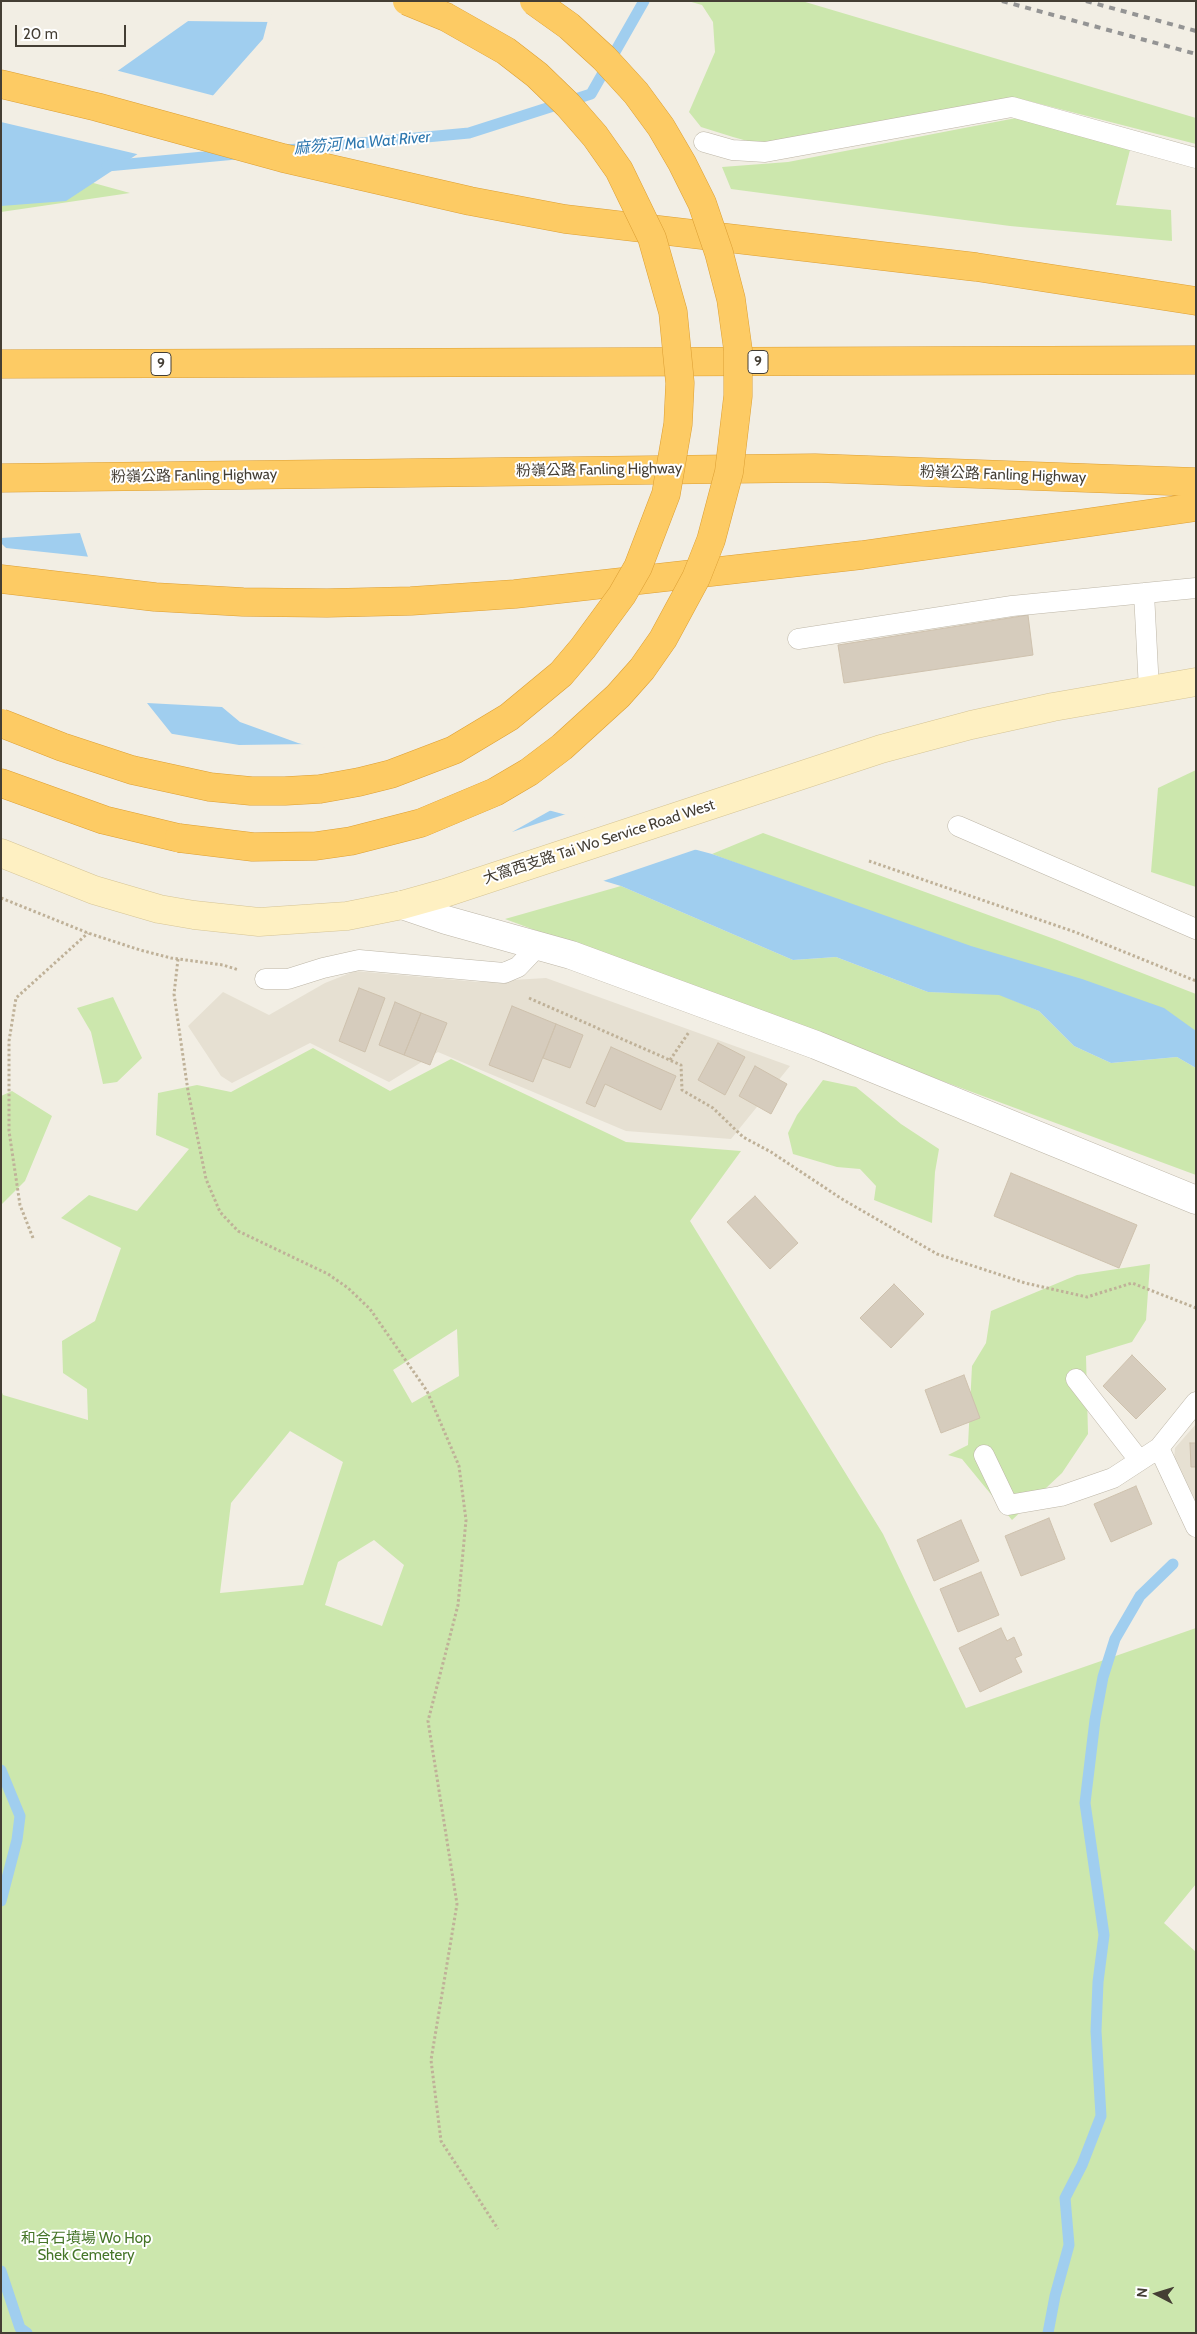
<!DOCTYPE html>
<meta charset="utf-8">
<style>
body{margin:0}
#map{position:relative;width:1197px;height:2334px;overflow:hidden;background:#f2eee4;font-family:Cabin,sans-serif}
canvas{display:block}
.frame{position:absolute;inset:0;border:2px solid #443e34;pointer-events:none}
.north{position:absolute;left:1132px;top:2269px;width:50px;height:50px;-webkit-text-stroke:4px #fff;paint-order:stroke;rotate:275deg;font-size:14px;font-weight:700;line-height:20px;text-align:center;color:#443e34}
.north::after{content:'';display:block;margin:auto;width:18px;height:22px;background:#443e34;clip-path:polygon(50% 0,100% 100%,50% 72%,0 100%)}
.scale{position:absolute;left:15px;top:25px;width:111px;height:22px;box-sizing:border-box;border:2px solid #443e34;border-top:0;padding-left:6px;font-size:15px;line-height:18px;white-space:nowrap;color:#443e34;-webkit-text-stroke:4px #fff;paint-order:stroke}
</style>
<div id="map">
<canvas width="1197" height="2334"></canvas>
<div class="frame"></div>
<div class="north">N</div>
<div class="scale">20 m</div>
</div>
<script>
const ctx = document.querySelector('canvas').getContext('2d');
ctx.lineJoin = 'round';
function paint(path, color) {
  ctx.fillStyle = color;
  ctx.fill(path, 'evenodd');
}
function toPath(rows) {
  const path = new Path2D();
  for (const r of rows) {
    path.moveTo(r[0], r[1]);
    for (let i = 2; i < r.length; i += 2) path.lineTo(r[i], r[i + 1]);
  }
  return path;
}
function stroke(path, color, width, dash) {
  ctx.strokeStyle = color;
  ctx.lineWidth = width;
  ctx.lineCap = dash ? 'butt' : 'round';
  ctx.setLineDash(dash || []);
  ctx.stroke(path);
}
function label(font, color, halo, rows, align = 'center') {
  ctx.font = font + ' Cabin,"Noto Sans TC",sans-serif';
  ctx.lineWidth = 4;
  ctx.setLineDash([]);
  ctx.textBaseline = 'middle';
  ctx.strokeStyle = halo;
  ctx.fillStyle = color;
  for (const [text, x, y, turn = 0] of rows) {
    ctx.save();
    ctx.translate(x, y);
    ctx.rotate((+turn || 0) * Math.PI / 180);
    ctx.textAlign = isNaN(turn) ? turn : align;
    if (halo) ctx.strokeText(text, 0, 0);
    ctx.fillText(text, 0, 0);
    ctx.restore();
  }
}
const residential = toPath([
 [355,971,479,982,546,978,790,1066,731,1139,626,1131,438,1052,389,1082,310,1043,232,1083,221,1076,188,1026,223,992,269,1015,325,983],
 [1196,1424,1196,1509,1174,1460,1175,1448]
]);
const green = toPath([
 [688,1,802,1,1196,118,1196,144,1013,97,765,146,733,137,701,127,689,112,715,52,713,22,702,5],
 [1016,118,1130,150,1116,205,1171,210,1172,241,1010,226,731,189,722,167,788,162],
 [79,179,130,193,1,212,1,185],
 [1196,770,1196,887,1151,872,1158,788],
 [763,833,1057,940,1196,994,1196,1035,712,854],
 [621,886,793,960,836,957,928,992,999,994,1039,1011,1074,1046,1111,1063,1177,1057,1196,1068,1196,1175,505,919],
 [113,997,142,1058,117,1082,103,1084,91,1032,77,1008],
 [313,1048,390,1091,451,1059,626,1142,741,1151,690,1221,883,1534,966,1708,1196,1628,1196,1884,1164,1923,1196,1952,1196,2333,1,2333,1,1390,3,1395,88,1420,87,1389,63,1373,62,1341,95,1321,121,1248,61,1218,89,1195,137,1211,189,1149,156,1135,158,1093,197,1085,231,1092],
 [457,1329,459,1376,412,1403,393,1370],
 [290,1431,343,1462,303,1585,220,1593,231,1503],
 [374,1540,404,1565,382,1626,325,1605,338,1562],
 [823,1080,856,1087,901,1124,939,1149,935,1172,932,1223,874,1200,876,1186,860,1169,837,1167,793,1154,788,1133,797,1115],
 [12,1091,52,1116,25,1181,1,1205,1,1096],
 [1150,1264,1146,1320,1132,1342,1086,1356,1088,1434,1062,1473,1012,1520,962,1459,948,1455,968,1445,972,1366,986,1343,991,1311,1077,1275]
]);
const water = toPath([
 [273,1,263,39,194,117,66,201,1,206,1,101,85,94,198,14],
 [80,533,89,560,16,559,1,543,1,538],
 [147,703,222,707,240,722,298,743,712,854,971,946,1082,979,1164,1008,1196,1031,1196,1068,1177,1057,1111,1063,1074,1046,1039,1011,999,995,928,992,836,957,793,960,621,886,191,758]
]);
const pier = toPath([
 [198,1,275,1,270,22,184,21,195,13],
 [115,70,215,96,195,118,141,155,1,122,1,99,84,92],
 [1,544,6,548,91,557,92,560,89,562,15,562],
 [167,733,239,745,310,744,553,809,512,832,569,813,700,848,600,882,191,761]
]);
const stream = toPath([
 [287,150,469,133,591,94,644,1],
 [107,166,236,154],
 [1,1770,20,1816,17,1840,1,1901],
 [1,2271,20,2328,27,2333],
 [1048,2333,1055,2296,1069,2245,1065,2198,1082,2165,1101,2116,1096,2031,1098,1982,1104,1935,1085,1803,1095,1720,1103,1677,1115,1639,1140,1596,1173,1564]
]);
const building = toPath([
 [1028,615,1033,655,844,683,838,645,1028,615],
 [359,988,385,998,365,1052,339,1041,359,988],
 [395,1002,421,1013,404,1055,379,1045,395,1002],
 [512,1006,556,1024,533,1082,489,1065,512,1006],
 [421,1013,447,1023,430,1065,404,1055,421,1013],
 [556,1024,583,1035,570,1068,543,1058,556,1024],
 [718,1043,745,1057,725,1095,698,1080,718,1043],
 [611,1047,676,1076,661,1110,605,1084,595,1107,586,1103,611,1047],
 [755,1066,787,1084,771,1114,739,1096,755,1066],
 [1011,1173,1137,1225,1119,1268,994,1216,1011,1173],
 [755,1196,798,1243,770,1269,727,1222,755,1196],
 [894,1284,924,1314,891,1348,860,1318,894,1284],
 [1132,1355,1166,1389,1136,1419,1103,1386,1132,1355],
 [964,1375,980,1418,941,1433,925,1390,964,1375],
 [1190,1443,1196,1443,1196,1467,1191,1467,1190,1443],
 [1136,1486,1152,1524,1111,1542,1094,1504,1136,1486],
 [1049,1518,1065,1559,1021,1576,1005,1536,1049,1518],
 [961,1520,979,1561,934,1581,917,1540,961,1520],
 [981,1572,999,1615,958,1632,940,1589,981,1572],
 [1001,1628,1007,1641,1014,1637,1022,1655,1015,1658,1022,1672,980,1692,959,1648,1001,1628]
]);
const path = toPath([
 [869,861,1075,932,1196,981],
 [1,898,88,933,140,950,171,958,223,965,239,970],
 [178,959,174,994,188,1091,206,1179,220,1212,238,1231,328,1274,348,1288,370,1309,427,1391,459,1466,466,1520,458,1605,428,1721,457,1904,431,2060,441,2141,498,2229],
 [529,998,681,1065,682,1090,713,1108,743,1137,771,1152,842,1199,937,1254,1025,1283,1087,1297,1132,1283,1196,1308],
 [670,1060,689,1032],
 [33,1238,20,1205,9,1131,9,1041,16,998,88,933]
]);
const lane = toPath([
 [704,142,732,150,765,152,1012,107,1196,158],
 [1144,593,1149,690],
 [798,639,1012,606,1196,588],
 [958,826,1196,929],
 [265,979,288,979,323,968,359,960,504,973,518,967,538,946],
 [1076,1379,1139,1460],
 [1159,1448,1196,1527],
 [984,1455,1008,1505,1061,1496,1113,1478,1159,1448,1196,1402]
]);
const street = toPath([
 [402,905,446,920,571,955,816,1045,1196,1200]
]);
const secondary = toPath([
 [1,853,94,890,159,909,194,915,259,922,347,916,402,905,445,893,881,749,971,725,1053,707,1196,682]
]);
const highway = toPath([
 [1,84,97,107,283,158,470,201,565,219,976,267,1196,301],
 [1,364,1196,360],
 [1,478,815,468,1196,482],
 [1,579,155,597,243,602,327,603,411,601,515,594,862,555,1196,507],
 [1,783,104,820,179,838]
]);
const rail = toPath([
 [1002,1,1196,54],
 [1086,1,1196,31]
]);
const highwayBridge = toPath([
 [1,723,62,747,132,770,210,787,251,791,285,791,320,789,359,782,391,774,454,750,509,717,561,674,583,648,622,595,638,567,666,494,678,424,680,383,673,312,652,238,619,170,595,136,568,105,537,75,506,51,446,17,407,1],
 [179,838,253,847,316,846,351,841,421,823,495,792,529,772,562,747,618,696,642,669,663,639,696,578,711,540,729,472,738,396,738,350,731,299,719,253,702,203,682,163,661,127,636,93,604,58,569,26,534,1]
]);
const shields = [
 [758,362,20],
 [161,364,20]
];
const shieldNames = [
 ["9",758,362],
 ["9",161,364]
];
const streetNames = [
 ["粉嶺公路 Fanling Highway",599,470,-1],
 ["粉嶺公路 Fanling Highway",1003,475,2],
 ["粉嶺公路 Fanling Highway",194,476,-1],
 ["大窩西支路 Tai Wo Service Road West",599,842,-18]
];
const parkNames = [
 ["和合石墳場 Wo Hop",86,2239],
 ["Shek Cemetery",86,2256]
];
const waterNames = [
 ["麻笏河 Ma Wat River",362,143,-5]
];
paint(residential, '#e6e0d2');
paint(green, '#cce7ad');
paint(water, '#a0ceef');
paint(pier, '#f2eee4');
stroke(stream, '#a0ceef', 11);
paint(building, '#d6ccbd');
stroke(building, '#cec1ad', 1);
stroke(lane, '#bdb6a7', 21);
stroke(street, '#bdb6a7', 29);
stroke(secondary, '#d5c496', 29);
stroke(highway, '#dc9f34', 29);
stroke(path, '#bfb198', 3, [2.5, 2.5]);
stroke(lane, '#fff', 20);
stroke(street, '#fff', 28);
stroke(secondary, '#fef0c2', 28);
stroke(highway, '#fdcb64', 28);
stroke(rail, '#949494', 4, [6, 6]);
stroke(highwayBridge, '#dc9f34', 29, []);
stroke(highwayBridge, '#fdcb64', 28);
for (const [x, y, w] of shields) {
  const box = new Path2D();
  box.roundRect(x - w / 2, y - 11.5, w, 23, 4);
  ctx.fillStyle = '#fff';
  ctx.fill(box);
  stroke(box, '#443e34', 1);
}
label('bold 14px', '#443e34', null, shieldNames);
label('15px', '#443e34', '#fff', streetNames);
label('15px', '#457528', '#fff', parkNames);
label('italic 16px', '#2f78af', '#fff', waterNames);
</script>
